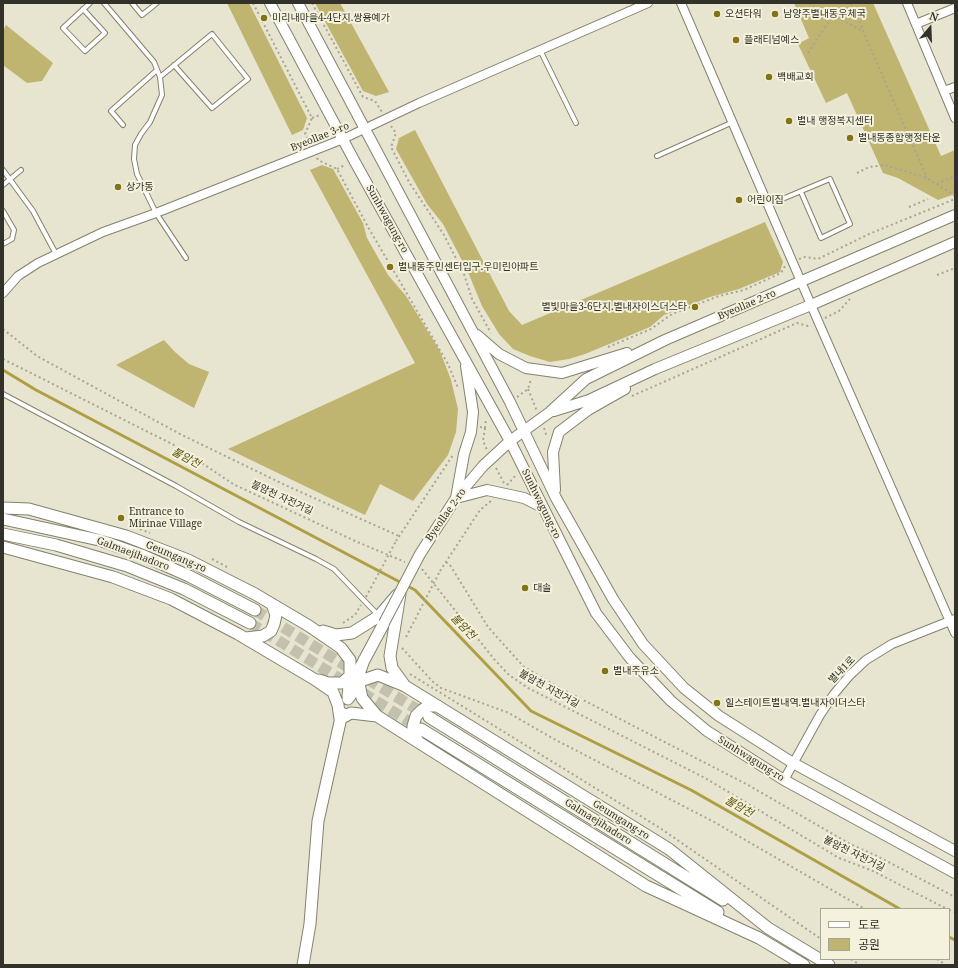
<!DOCTYPE html>
<meta charset="utf-8">
<style>
body{margin:0}
#map{position:relative;width:958px;height:968px;overflow:hidden;background:#e7e4cf;font-family:"Noto Serif","Noto Sans KR",serif}
canvas{display:block}
.frame{position:absolute;inset:0;border:4px solid #33322a;pointer-events:none}
.legend{position:absolute;left:820px;top:908px;width:130px;height:52px;box-sizing:border-box;background:#f4f1dc;border:1px solid #a7a595;margin:0;padding:5px 7px;list-style:none;font-size:12px;color:#33322a}
.legend li{display:flex;align-items:center;gap:8px;height:20px}
.legend b{width:20px;border:1px solid #a7a595}
.north{position:absolute;left:910px;top:8px;width:40px;height:40px;-webkit-text-stroke:3px #f4f1dc;paint-order:stroke;rotate:19deg;font-size:11px;font-weight:700;line-height:16px;text-align:center;color:#33322a}
.north::after{content:'';display:block;margin:auto;width:14px;height:18px;background:#33322a;clip-path:polygon(50% 0,100% 100%,50% 72%,0 100%)}
</style>
<div id="map">
<canvas width="958" height="968"></canvas>
<div class="frame"></div>
<ul class="legend">
<li><b style="height:5px;background:#fff"></b>도로</li>
<li><b style="height:11px;background:#bfb470"></b>공원</li>
</ul>
<div class="north">N</div>
</div>
<script>
const ctx = document.querySelector('canvas').getContext('2d');
ctx.lineJoin = 'round';
function paint(path, color) {
  ctx.fillStyle = color;
  ctx.fill(path, 'evenodd');
}
function toPath(rows) {
  const path = new Path2D();
  for (const r of rows) {
    path.moveTo(r[0], r[1]);
    for (let i = 2; i < r.length; i += 2) path.lineTo(r[i], r[i + 1]);
  }
  return path;
}
function stroke(path, color, width, dash) {
  ctx.strokeStyle = color;
  ctx.lineWidth = width;
  ctx.lineCap = dash ? 'butt' : 'round';
  ctx.setLineDash(dash || []);
  ctx.stroke(path);
}
function label(font, color, halo, rows, align = 'center') {
  ctx.font = font + ' "Noto Serif","Noto Sans KR",serif';
  ctx.lineWidth = 4;
  ctx.setLineDash([]);
  ctx.textBaseline = 'middle';
  ctx.strokeStyle = halo;
  ctx.fillStyle = color;
  for (const [text, x, y, turn = 0] of rows) {
    ctx.save();
    ctx.translate(x, y);
    ctx.rotate((+turn || 0) * Math.PI / 180);
    ctx.textAlign = isNaN(turn) ? turn : align;
    if (halo) ctx.strokeText(text, 0, 0);
    ctx.fillText(text, 0, 0);
    ctx.restore();
  }
}
const green = toPath([
 [227,3,249,3,307,118,303,130,292,135],
 [315,3,340,3,389,92,376,96,363,91],
 [794,3,873,3,941,156,955,150,955,194,938,200,898,178,883,173,847,93,826,103,798,44,809,38],
 [6,25,53,63,42,81,27,83,3,65,3,31],
 [415,130,509,311,522,325,765,222,783,262,780,272,739,289,710,297,664,315,650,327,585,354,569,359,550,362,530,356,513,349,499,334,482,306,468,272,443,224,427,204,396,149,399,138],
 [322,165,333,169,363,223,367,238,388,275,406,296,440,351,451,380,458,409,456,432,448,455,413,501,380,484,365,515,228,449,415,363,310,170],
 [164,340,175,352,189,364,209,372,194,408,116,365]
]);
const stream = toPath([
 [3,370,36,390,415,590,531,711,691,790,900,909],
 [949,937,955,940]
]);
const secondaryTunnel = toPath([
 [255,610,428,716],
 [250,623,421,729]
]);
const path = toPath([
 [253,3,312,118,305,134,310,143],
 [312,3,363,97,375,101,382,112],
 [809,3,829,20],
 [851,3,927,178],
 [808,53,833,15,864,32],
 [312,118,320,115],
 [391,126,396,133,391,147,409,182,444,235,464,274,472,299,491,333],
 [317,158,318,160,337,169,368,227,448,364,458,388],
 [337,169,345,165],
 [857,173,869,167,885,165,927,178,955,196],
 [937,184,955,176],
 [909,207,928,199],
 [799,259,805,257,818,259,869,234,955,199],
 [937,275,955,268],
 [825,318,839,311,850,299],
 [3,329,37,356,180,434,285,485,399,536],
 [608,347,651,329,672,314,719,296,744,290,781,273,785,266],
 [3,359,178,447,233,484,355,541,405,562],
 [528,389,537,411],
 [632,396,797,323,808,326,810,325],
 [517,397,528,389,531,379],
 [480,427,485,428,486,419],
 [485,428,483,441,487,450],
 [544,428,547,437],
 [496,468,504,483],
 [507,485,516,475],
 [140,529,150,533],
 [396,541,453,455],
 [212,559,227,567],
 [446,562,450,565,488,627,523,666,556,686,750,786,850,844,877,856,955,897],
 [422,569,494,659,509,675,528,688,705,778,839,858,873,871,947,909],
 [440,571,480,510,491,501],
 [343,623,355,615,361,605],
 [402,648,432,681,441,688,509,713,554,739,716,823,865,909],
 [410,674,660,828,821,939],
 [949,910,955,912],
 [851,959,860,965],
 [937,959,946,965]
]);
const service = toPath([
 [104,3,154,62,160,77,162,95,150,122,141,134,135,145,134,159,137,174,156,213,186,258],
 [132,3,142,15,157,3],
 [83,9,105,33,85,51,63,28,90,3],
 [540,50,576,123],
 [160,77,212,34,248,79,212,108,174,65],
 [123,125,111,111,157,70],
 [657,156,733,122],
 [3,170,33,211,56,254],
 [3,185,21,170],
 [768,205,830,179,850,224,821,238,801,192],
 [3,211,14,230,12,239,3,244],
 [3,394,176,486,239,522,316,559,334,569,378,615]
]);
const minor = toPath([
 [681,3,818,321,955,633],
 [907,3,955,118],
 [916,24,955,8],
 [944,91,955,87],
 [3,293,18,276,38,263,103,232,156,213,343,139,419,103,648,3],
 [784,780,820,715,834,694,850,675,866,660,892,644,955,619]
]);
const tertiary = toPath([
 [270,3,355,162,510,441,596,613,630,658,671,701,707,731,784,780,955,873],
 [298,3,510,402,556,498,613,599,643,644,684,688,719,716,793,763,955,851],
 [477,335,499,354,526,368,562,373,627,353],
 [466,366,473,412,471,432,464,454,456,498,487,490,524,498,542,507],
 [554,411,589,400,655,369,811,305,955,242],
 [555,490,553,452,559,432,588,410,625,389],
 [420,554,456,498,483,466,510,441,550,412,586,379,665,340,955,215]
]);
const secondary = toPath([
 [3,508,29,509,126,536,188,560,255,594,309,626,341,648,350,660,350,677,348,696],
 [3,519,99,540,144,556,189,576,255,610],
 [3,534,56,545,127,566,184,589,250,623],
 [3,547,113,577,171,599,238,634,314,679,333,692,338,705,340,719,351,713,377,716],
 [400,594,390,656,392,668,405,686],
 [323,631,336,635,352,633,379,616,397,595],
 [246,638,263,636,271,631,274,624,276,615,272,604],
 [364,660,360,671,359,684,362,698,377,716,646,886,759,938,804,965],
 [361,666,384,623],
 [319,680,328,683,342,683,353,673],
 [348,699,360,681,378,675,405,686,669,849,768,928,829,965],
 [429,717,723,900],
 [421,729,718,912],
 [418,741,413,734,413,726,416,716,422,710,428,706,438,706],
 [303,965,310,924,318,821,342,713]
]);
const pathBridge = toPath([
 [366,597,396,541],
 [406,637,440,571]
]);
const tertiaryBridge = toPath([
 [384,623,420,554]
]);
const markers = [
 [717,14,4,"#827315"],
 [775,14,4,"#827315"],
 [264,18,4,"#827315"],
 [736,40,4,"#827315"],
 [769,77,4,"#827315"],
 [789,121,4,"#827315"],
 [850,138,4,"#827315"],
 [118,187,4,"#827315"],
 [739,200,4,"#827315"],
 [390,267,4,"#827315"],
 [695,307,4,"#827315"],
 [121,518,4,"#827315"],
 [525,588,4,"#827315"],
 [605,671,4,"#827315"],
 [717,703,4,"#827315"]
];
const poiNames = [
 ["오션타워",725,14],
 ["남양주별내동우체국",783,14],
 ["미리내마을4-4단지.쌍용예가",272,18],
 ["플래티넘예스",744,40],
 ["백배교회",777,77],
 ["별내 행정복지센터",797,121],
 ["별내동종합행정타운",858,138],
 ["상가동",126,187],
 ["어린이집",747,200],
 ["별내동주민센터입구.우미린아파트",398,267],
 ["별빛마을3-6단지.별내자이스더스타",687,307,"right"],
 ["Entrance to",129,512],
 ["Mirinae Village",129,524],
 ["대솔",533,588],
 ["별내주유소",613,671],
 ["힐스테이트별내역.별내자이더스타",725,703]
];
const streetNames = [
 ["Byeollae 3-ro",320,137,-22],
 ["Sunhwagung-ro",387,219,61],
 ["Byeollae 2-ro",747,305,-23],
 ["불암천 자전거길",282,498,25],
 ["Sunhwagung-ro",541,504,64],
 ["Byeollae 2-ro",446,515,-55],
 ["Galmaejihadoro",133,554,21],
 ["Geumgang-ro",176,557,23],
 ["별내1로",842,670,-46],
 ["불암천 자전거길",549,689,29],
 ["Sunhwagung-ro",751,759,32],
 ["Geumgang-ro",621,820,32],
 ["Galmaejihadoro",598,822,32],
 ["불암천 자전거길",854,854,26]
];
const waterNames = [
 ["불암천",186,458,28],
 ["불암천",463,627,46],
 ["불암천",739,807,30]
];
paint(green, '#bfb470');
stroke(stream, '#af9f44', 3);
stroke(secondaryTunnel, '#c3c0ae', 11, [11, 5.5]);
stroke(service, '#84816e', 6);
stroke(minor, '#84816e', 10);
stroke(tertiary, '#84816e', 12);
stroke(secondary, '#84816e', 13);
stroke(path, '#a7a595', 2, [2, 3]);
stroke(service, '#fff', 4);
stroke(minor, '#fff', 8);
stroke(tertiary, '#fff', 10);
stroke(secondary, '#fff', 11);
stroke(tertiaryBridge, '#84816e', 12, []);
stroke(pathBridge, '#a7a595', 2, [2, 3]);
stroke(tertiaryBridge, '#fff', 10);
for (const [x, y, r, color] of markers) {
  const dot = new Path2D();
  dot.arc(x, y, r, 0, 2 * Math.PI);
  ctx.fillStyle = color;
  ctx.fill(dot);
  stroke(dot, '#f4f1dc', 1.5);
}
label('10px', '#33322a', '#f4f1dc', poiNames, 'left');
label('10px', '#33322a', '#f4f1dc', streetNames);
label('italic 11px', '#5e530d', '#f4f1dc', waterNames);
</script>
